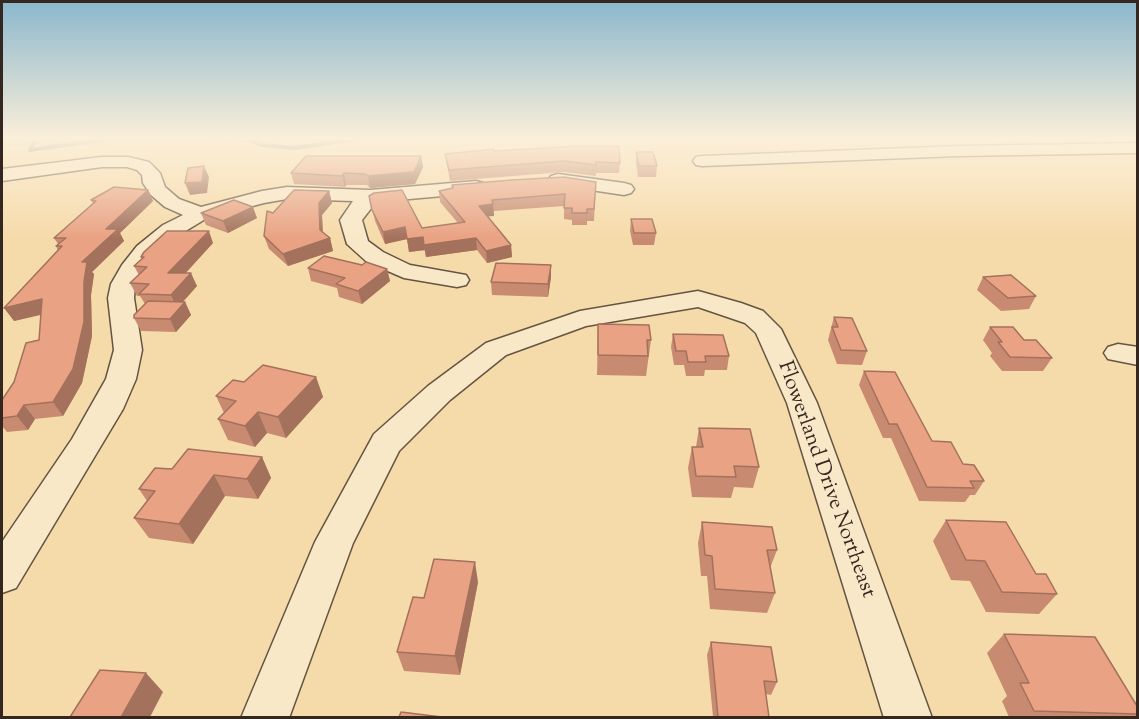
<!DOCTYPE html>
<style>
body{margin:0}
#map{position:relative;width:1139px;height:719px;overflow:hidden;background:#f6dbaa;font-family:"Sorts Mill Goudy",serif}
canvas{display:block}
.frame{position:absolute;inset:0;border:3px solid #342720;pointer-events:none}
</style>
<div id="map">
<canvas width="1139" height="719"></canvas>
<div class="frame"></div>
</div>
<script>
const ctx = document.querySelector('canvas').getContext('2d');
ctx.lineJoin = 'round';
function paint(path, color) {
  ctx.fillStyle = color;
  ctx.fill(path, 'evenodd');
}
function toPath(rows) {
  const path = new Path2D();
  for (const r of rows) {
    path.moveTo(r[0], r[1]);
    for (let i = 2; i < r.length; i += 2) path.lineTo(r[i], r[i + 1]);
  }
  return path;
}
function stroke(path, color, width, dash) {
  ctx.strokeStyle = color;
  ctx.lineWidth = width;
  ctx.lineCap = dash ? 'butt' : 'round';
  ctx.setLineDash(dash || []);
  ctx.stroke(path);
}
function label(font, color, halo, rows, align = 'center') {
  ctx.font = font + ' "Sorts Mill Goudy",serif';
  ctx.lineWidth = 4.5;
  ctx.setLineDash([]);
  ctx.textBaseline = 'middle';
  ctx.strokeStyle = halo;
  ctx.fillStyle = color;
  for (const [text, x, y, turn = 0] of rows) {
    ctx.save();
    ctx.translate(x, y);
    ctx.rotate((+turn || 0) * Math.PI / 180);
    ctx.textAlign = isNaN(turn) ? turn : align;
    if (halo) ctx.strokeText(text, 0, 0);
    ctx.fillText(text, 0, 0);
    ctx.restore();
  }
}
const green = toPath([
 [2,139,515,139,2,146]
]);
const stream = toPath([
 [36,139,30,150,108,139],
 [245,139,263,145,294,148,356,139]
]);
const minor = toPath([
 [1138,143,1138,153,958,156,702,166,696,165,693,161,696,157,702,156,958,146,1138,143],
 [102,157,128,157,149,162,160,173,165,187,179,199,201,207,262,191,287,187,370,190,476,181,483,183,486,187,483,191,476,193,376,202,362,220,368,241,383,252,410,265,466,275,469,280,466,285,457,287,404,278,367,262,347,244,340,220,353,201,287,199,264,203,207,218,179,235,153,256,135,284,134,298,142,350,136,379,123,409,16,588,2,593,2,542,72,439,106,379,114,350,108,298,111,284,122,265,137,246,163,225,183,215,165,207,151,195,143,183,142,175,137,170,127,167,102,167,2,181,2,169,102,157],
 [558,174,624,183,631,185,634,189,631,193,624,195,551,184,548,180,551,176,558,174],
 [698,291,741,303,763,311,781,329,817,403,932,718,884,718,787,403,756,333,745,323,698,307,586,326,506,355,450,400,399,451,353,543,289,718,241,718,315,542,374,434,428,386,486,343,580,311,698,291],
 [1118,344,1138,347,1138,365,1108,359,1104,353,1108,347,1118,344]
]);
const wall = toPath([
 [494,151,620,163,619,173,596,173,596,176,564,172,450,181,445,154],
 [636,152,657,166,656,177,638,177,636,163],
 [421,156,423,167,415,184,370,188,367,185,346,185,345,187,294,184,291,173],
 [596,182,594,221,587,221,587,225,572,225,572,220,564,219,564,206,494,211,494,216,488,216,511,245,512,257,487,263,477,250,426,257,425,250,409,252,407,239,385,244,375,221,369,196,422,228,458,223,440,202,439,191],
 [148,190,153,201,120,233,124,241,92,272,94,274,91,295,92,336,82,383,63,416,35,419,28,430,7,432,2,426,2,400,14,382,39,340,41,315,14,321,58,251,56,246,58,244,54,238,93,204,91,200],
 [329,191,332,203,322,215,323,233,330,238,333,251,288,266,269,249,264,236,273,213],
 [201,213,257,218,228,233,206,225],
 [631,219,656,233,654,245,633,245,630,231],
 [213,243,185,273,197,286,183,302,185,302,191,315,176,332,141,331,134,318,145,304,140,296,137,296,130,283,139,275,134,266,142,259,141,257],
 [362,265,387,269,390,281,362,304,339,297,337,288,311,281,308,268],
 [551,265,551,277,548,297,492,295,491,282],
 [983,277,1036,296,1029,309,1001,311,977,290],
 [834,317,867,351,862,365,837,364,828,340],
 [598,324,651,340,646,376,597,375],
 [990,327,1024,340,1052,358,1043,371,1002,371,990,356,992,353,983,340],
 [673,334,729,356,727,370,705,370,704,376,686,376,684,365,674,365,671,347],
 [864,371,932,441,963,464,984,481,975,495,970,495,965,502,919,501,891,438,883,438,859,385],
 [316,377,323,397,286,438,267,433,255,447,228,440,218,419,224,413,216,396,244,382],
 [699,428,759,467,753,488,734,487,731,498,692,497,688,468,692,447,696,447],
 [262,457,271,478,258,499,225,496,193,544,149,538,134,518,147,501,139,489,172,469],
 [946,520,1036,574,1057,594,1039,614,986,612,970,581,951,580,933,541],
 [702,522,777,550,770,568,775,593,767,613,710,609,707,576,701,576,698,543],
 [478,582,460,675,404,671,397,652,424,598],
 [1004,634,1137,706,1137,717,1009,717,1002,701,1007,696,987,653],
 [711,642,777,682,771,695,766,694,769,717,713,717,707,655]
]);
const shadedWall = toPath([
 [421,156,423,167,415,184,370,188,368,176],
 [204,166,209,177,207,193,190,195,185,183],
 [344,173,346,185,345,187,342,176],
 [148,190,153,201,120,233,124,241,92,272,94,274,91,295,92,336,82,383,63,416,53,402,82,262,106,229],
 [329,191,332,203,322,215,323,241,330,238,333,251,288,266,283,254,319,203],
 [493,204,494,216,480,217,479,206],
 [253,207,257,218,228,233,223,221],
 [405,227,407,239,385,244,383,232],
 [209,231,213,243,174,286,168,273],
 [423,237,425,250,409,252,407,239],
 [476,238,477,250,426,257,424,245],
 [511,245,512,257,487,263,486,251],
 [551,265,551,277,548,297,548,284],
 [387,269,390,281,362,304,358,291],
 [191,273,197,286,177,308,171,295],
 [42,299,51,312,14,321,4,308],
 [185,302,191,315,176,332,170,319],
 [316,377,323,397,286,438,278,417],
 [24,405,35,419,28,430,17,416],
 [258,412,267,433,255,447,245,426],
 [262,457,271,478,258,499,247,479],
 [214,475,225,496,193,544,179,524],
 [475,562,478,582,460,675,455,656],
 [146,673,163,692,150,717,121,717]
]);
const building = toPath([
 [576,146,619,146,620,163,596,162,596,165,564,161,449,170,445,154,494,149,494,151,576,146],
 [636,152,653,152,657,166,639,166,636,152],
 [306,156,421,156,414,172,368,176,365,174,344,173,342,176,291,173,306,156],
 [204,166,202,182,185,183,188,168,204,166],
 [564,177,596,182,594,209,587,209,587,213,572,213,572,208,564,208,565,194,492,200,493,204,479,206,511,245,486,251,476,238,424,245,423,237,407,239,405,227,383,232,372,210,369,196,374,193,402,190,422,228,465,222,439,191,453,188,452,185,512,180,564,177],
 [114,187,148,190,106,229,118,229,82,262,87,262,84,282,84,322,73,369,53,402,24,405,17,416,2,418,2,400,14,382,26,343,39,340,42,299,4,308,62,246,56,246,66,238,54,238,96,201,91,200,114,187],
 [294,190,329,191,319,203,320,230,330,238,283,254,264,236,267,211,273,213,294,190],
 [234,200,253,207,223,221,201,213,234,200],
 [631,219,652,219,656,233,634,233,631,219],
 [167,231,209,231,168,273,191,273,171,295,139,294,149,284,130,283,147,267,134,266,144,257,141,257,144,252,167,231],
 [324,256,362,265,366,262,387,269,358,291,336,284,345,278,308,268,324,256],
 [496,263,551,265,548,284,491,282,496,263],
 [1011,275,1036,296,1008,298,983,277,1011,275],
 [148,301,185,302,170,319,134,318,134,315,148,301],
 [834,317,852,318,867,351,841,350,832,327,838,327,834,317],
 [598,324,649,325,651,340,647,340,648,356,598,355,598,324],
 [990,327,1013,327,1024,340,1036,340,1052,358,1010,357,998,342,1002,342,990,327],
 [673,334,723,335,729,356,705,356,706,362,688,362,686,351,676,351,673,334],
 [263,365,316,377,278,417,258,412,245,426,218,419,236,401,216,396,233,380,244,382,263,365],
 [864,371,895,372,932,441,951,442,963,464,974,465,984,481,970,481,974,488,927,487,897,424,889,424,864,371],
 [699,428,750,429,759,467,734,466,736,477,696,476,692,447,703,447,699,428],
 [188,449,262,457,247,479,214,475,179,524,134,518,155,491,139,489,155,468,172,469,188,449],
 [946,520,1006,522,1036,574,1046,574,1057,594,1002,592,985,561,966,560,946,520],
 [702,522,772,527,777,550,767,550,775,593,715,589,712,556,705,555,702,522],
 [434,559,475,562,455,656,397,652,413,597,424,598,434,559],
 [1004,634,1095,637,1137,706,1137,714,1034,711,1020,683,1029,683,1004,634],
 [711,642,771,647,777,682,764,681,769,717,718,717,711,642],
 [100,670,146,673,121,717,70,717,100,670],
 [401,712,442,717,399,717,401,712]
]);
const streetNames = [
 ["Flowerland Drive Northeast",825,480,70]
];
paint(green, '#bdc088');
stroke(stream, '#738070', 4);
stroke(minor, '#645442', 3);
paint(minor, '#f9e8c8');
paint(wall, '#c88b71');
paint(shadedWall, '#a3715c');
paint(building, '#e9a283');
stroke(building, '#a3715c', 1.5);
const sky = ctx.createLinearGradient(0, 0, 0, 239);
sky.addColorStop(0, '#8ab7cd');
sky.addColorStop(0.58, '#fbefd9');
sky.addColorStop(1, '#fbefd900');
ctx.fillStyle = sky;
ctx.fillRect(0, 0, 1139, 239);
label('21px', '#342720', '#f9e8c8', streetNames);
</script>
